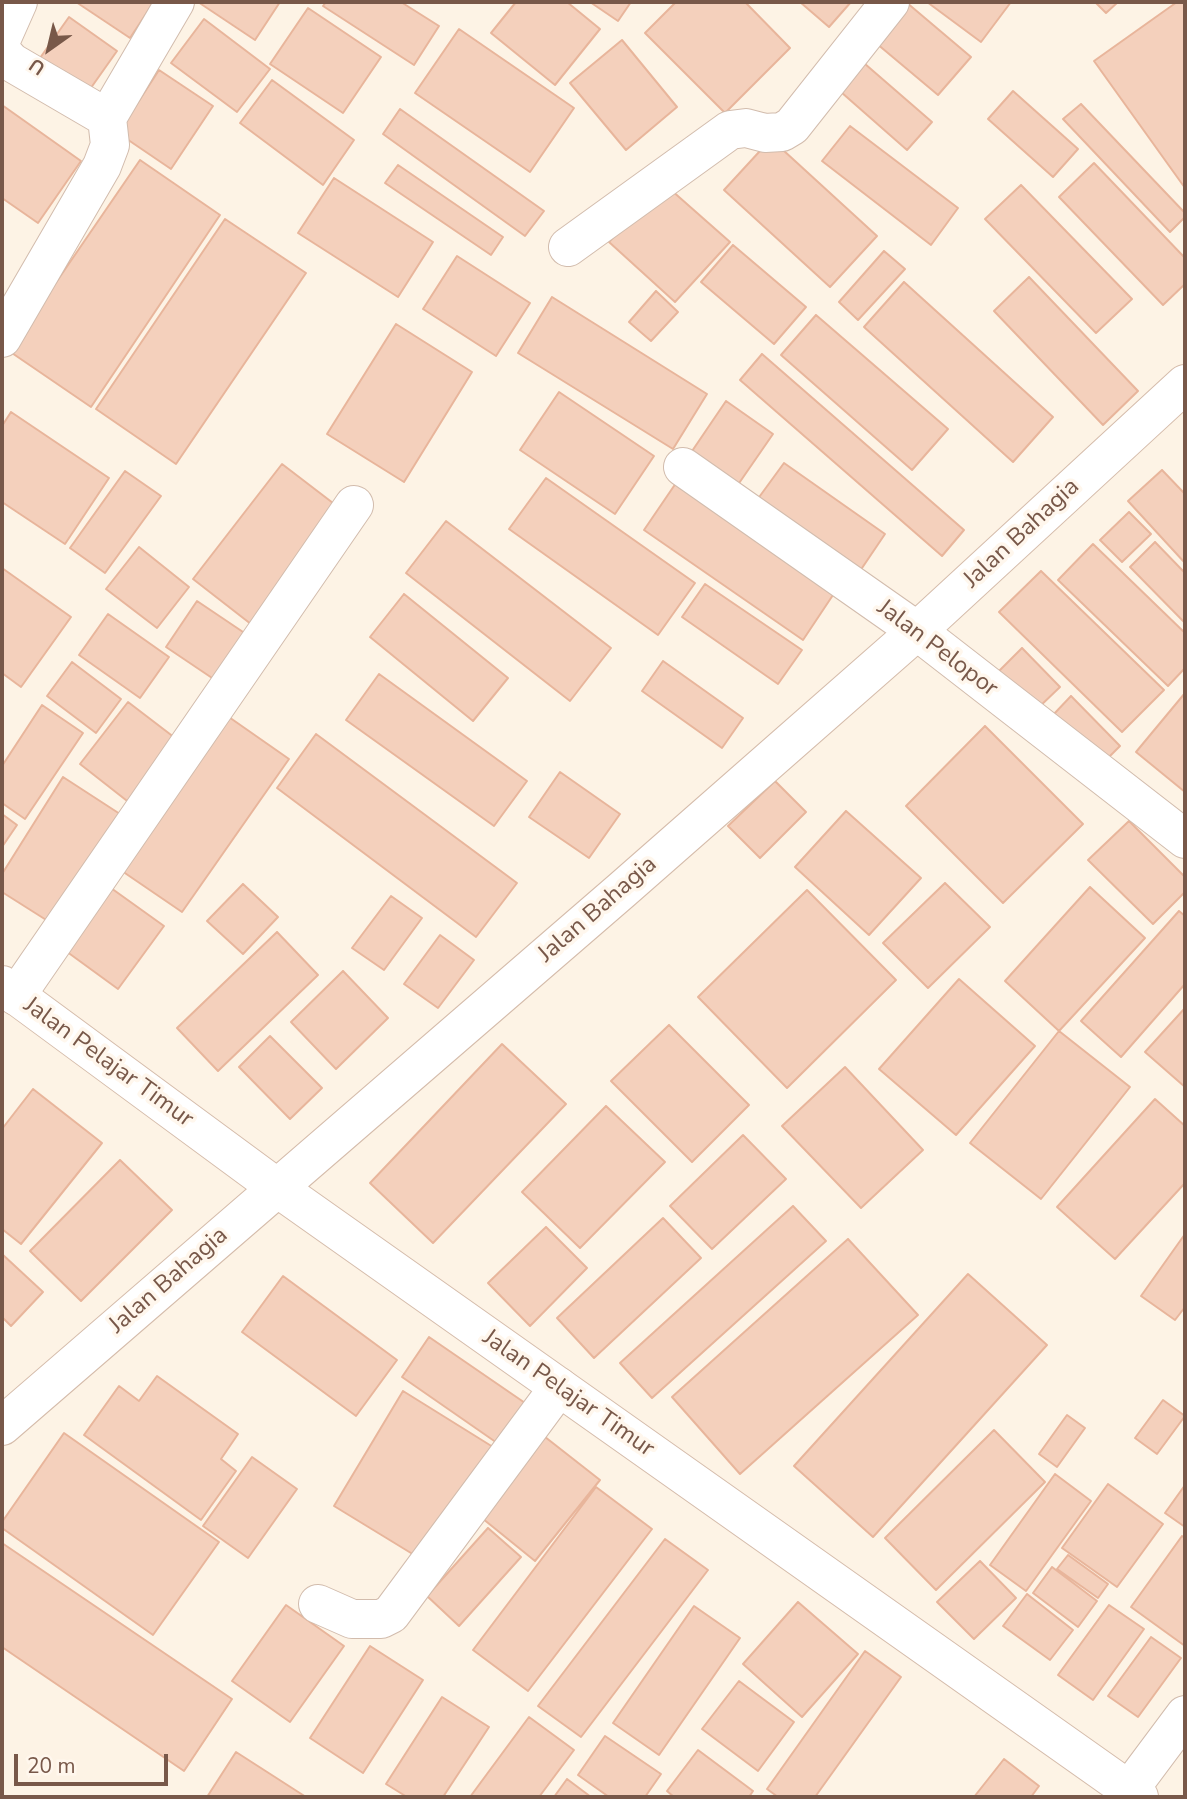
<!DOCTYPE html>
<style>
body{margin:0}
#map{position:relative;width:1187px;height:1799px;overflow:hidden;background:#fdf3e5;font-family:"Nunito Sans",sans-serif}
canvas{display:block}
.frame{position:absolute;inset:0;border:4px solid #785849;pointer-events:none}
.north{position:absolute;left:14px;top:14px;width:70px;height:70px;-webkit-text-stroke:5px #fff7ed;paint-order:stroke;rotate:214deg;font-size:19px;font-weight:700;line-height:28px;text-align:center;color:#785849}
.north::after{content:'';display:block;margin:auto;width:24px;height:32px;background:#785849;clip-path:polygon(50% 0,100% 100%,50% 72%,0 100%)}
.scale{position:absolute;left:14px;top:1754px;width:154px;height:32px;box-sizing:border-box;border:4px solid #785849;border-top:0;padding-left:9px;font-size:21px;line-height:24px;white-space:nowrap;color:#785849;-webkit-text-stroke:5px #fff7ed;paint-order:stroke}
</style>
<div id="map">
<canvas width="1187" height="1799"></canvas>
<div class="frame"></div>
<div class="north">U</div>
<div class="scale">20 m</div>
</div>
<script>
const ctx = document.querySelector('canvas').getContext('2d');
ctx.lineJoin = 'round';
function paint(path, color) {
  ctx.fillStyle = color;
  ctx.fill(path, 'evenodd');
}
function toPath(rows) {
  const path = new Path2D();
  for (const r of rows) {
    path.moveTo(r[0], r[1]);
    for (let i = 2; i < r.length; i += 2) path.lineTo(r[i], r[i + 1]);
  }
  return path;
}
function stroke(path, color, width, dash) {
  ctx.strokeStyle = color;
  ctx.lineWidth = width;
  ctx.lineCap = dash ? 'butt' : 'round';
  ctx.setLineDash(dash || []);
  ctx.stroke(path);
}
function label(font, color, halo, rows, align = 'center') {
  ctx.font = font + ' "Nunito Sans",sans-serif';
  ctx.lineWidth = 7;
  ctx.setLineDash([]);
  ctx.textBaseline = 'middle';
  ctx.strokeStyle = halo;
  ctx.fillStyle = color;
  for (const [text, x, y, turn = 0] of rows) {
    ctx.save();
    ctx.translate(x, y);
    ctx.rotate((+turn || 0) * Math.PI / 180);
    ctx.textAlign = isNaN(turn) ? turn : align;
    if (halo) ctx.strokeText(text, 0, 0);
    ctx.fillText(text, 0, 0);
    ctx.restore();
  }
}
const building = toPath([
 [76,2,154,2,130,38,76,2],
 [198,2,280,2,255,40,198,2],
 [326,2,401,2,439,26,414,65,323,6,326,2],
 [516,2,567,2,600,29,555,85,491,33,516,2],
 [590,2,631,2,618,21,590,2],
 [676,2,745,2,790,48,725,113,645,33,676,2],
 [800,2,851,2,829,27,800,2],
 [906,2,971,57,938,95,870,38,906,2],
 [927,2,1011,2,981,42,927,2],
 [1095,2,1118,2,1106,13,1095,2],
 [1177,2,1185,2,1185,188,1094,61,1177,2],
 [308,8,381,57,343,113,270,64,308,8],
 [69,17,117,51,88,92,40,58,69,17],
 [204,19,270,69,237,112,171,63,204,19],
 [459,29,574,108,530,172,415,93,459,29],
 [622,40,677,107,626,150,570,83,622,40],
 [857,57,932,122,907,150,833,85,857,57],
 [159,70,213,106,171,169,118,133,159,70],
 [272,80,354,140,323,185,240,123,272,80],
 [1013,91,1078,149,1053,177,988,119,1013,91],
 [1081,104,1185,213,1185,217,1170,232,1063,119,1081,104],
 [2,105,81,161,38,223,2,198,2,105],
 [400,109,544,211,525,236,383,134,400,109],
 [850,126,958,208,931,245,822,161,850,126],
 [771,139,877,236,830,287,724,190,771,139],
 [140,160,220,215,91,407,9,351,140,160],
 [1094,163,1185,258,1185,284,1163,305,1059,197,1094,163],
 [398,165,503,237,491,255,385,183,398,165],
 [334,178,433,242,398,297,298,233,334,178],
 [662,182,730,242,675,302,609,242,662,182],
 [1021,185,1132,299,1096,333,985,219,1021,185],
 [225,219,306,273,176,464,96,409,225,219],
 [733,245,806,307,774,344,701,282,733,245],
 [884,251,905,269,858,320,839,302,884,251],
 [457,256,530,303,496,356,423,309,457,256],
 [1029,277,1138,391,1103,425,994,311,1029,277],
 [904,282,1053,417,1013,462,864,327,904,282],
 [656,291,678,312,651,341,629,322,656,291],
 [552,297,707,394,673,449,518,353,552,297],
 [816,315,948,429,912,470,781,355,816,315],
 [396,324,472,372,404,482,327,434,396,324],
 [762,354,964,530,942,556,740,380,762,354],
 [559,392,654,456,615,514,520,450,559,392],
 [726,401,773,434,735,489,688,457,726,401],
 [11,412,109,478,65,544,2,502,2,426,11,412],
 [784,463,885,534,860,571,757,500,784,463],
 [282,464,346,513,256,628,193,579,282,464],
 [1162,470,1185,494,1185,563,1128,501,1162,470],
 [125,471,161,496,105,573,70,548,125,471],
 [546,478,695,583,658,635,509,529,546,478],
 [676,483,835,592,803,640,644,530,676,483],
 [1129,512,1151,534,1122,562,1100,540,1129,512],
 [446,521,611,648,570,701,406,573,446,521],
 [1155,542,1185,573,1185,623,1130,567,1155,542],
 [1093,544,1185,633,1185,668,1168,686,1058,580,1093,544],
 [139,547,189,587,157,628,106,589,139,547],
 [2,568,71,617,21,687,2,673,2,568],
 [1041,571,1164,690,1122,732,999,612,1041,571],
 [705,584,802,650,778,684,682,617,705,584],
 [404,594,508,678,473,721,370,637,404,594],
 [197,601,249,636,218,682,166,647,197,601],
 [108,614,169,657,140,698,79,655,108,614],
 [1022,648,1060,687,1037,709,999,671,1022,648],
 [663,661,743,718,722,748,642,691,663,661],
 [72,662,121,699,96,733,47,696,72,662],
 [379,674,527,781,494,826,346,720,379,674],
 [1185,693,1185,792,1136,752,1185,693],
 [1071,696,1120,746,1102,764,1053,715,1071,696],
 [128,702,179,741,131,804,80,764,128,702],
 [42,705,83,733,25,819,2,803,2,766,42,705],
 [226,715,289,759,182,912,119,869,226,715],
 [985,726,1083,824,1003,903,906,806,985,726],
 [316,734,517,883,476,937,277,788,316,734],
 [560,772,620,814,589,858,529,817,560,772],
 [63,777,120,814,51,923,2,892,2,874,63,777],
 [775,781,806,812,760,858,728,826,775,781],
 [846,811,921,878,869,935,795,867,846,811],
 [2,814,17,825,2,847,2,814],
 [1129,821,1185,877,1185,892,1153,924,1088,860,1129,821],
 [104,883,164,926,118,989,59,946,104,883],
 [945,883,990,927,928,988,883,943,945,883],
 [243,884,278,917,243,954,207,921,243,884],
 [1090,887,1145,938,1059,1031,1005,981,1090,887],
 [807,890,896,980,787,1088,698,997,807,890],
 [391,896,422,918,384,970,352,948,391,896],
 [1179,911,1185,916,1185,984,1121,1057,1081,1021,1179,911],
 [277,932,318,975,218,1071,177,1028,277,932],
 [440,935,474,960,438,1008,404,984,440,935],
 [343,971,388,1018,336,1069,291,1022,343,971],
 [959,979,1035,1046,956,1135,879,1069,959,979],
 [1185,1008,1185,1087,1145,1052,1185,1008],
 [669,1025,749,1105,692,1162,611,1081,669,1025],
 [1059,1031,1130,1087,1041,1199,970,1143,1059,1031],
 [270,1036,322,1088,290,1119,239,1067,270,1036],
 [502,1044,566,1104,433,1243,370,1183,502,1044],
 [845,1067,923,1150,861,1208,782,1126,845,1067],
 [33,1089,102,1143,21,1244,2,1229,2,1129,33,1089],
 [1155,1099,1185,1126,1185,1183,1115,1259,1057,1207,1155,1099],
 [606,1106,665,1162,580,1248,522,1192,606,1106],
 [743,1135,786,1179,712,1249,670,1206,743,1135],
 [120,1160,172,1210,81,1301,30,1251,120,1160],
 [793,1206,826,1241,652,1398,620,1363,793,1206],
 [663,1218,701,1258,594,1358,557,1318,663,1218],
 [546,1227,587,1268,530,1326,488,1283,546,1227],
 [1185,1234,1185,1307,1175,1320,1141,1296,1185,1234],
 [848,1239,918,1315,740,1474,672,1397,848,1239],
 [2,1254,43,1292,11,1326,2,1317,2,1254],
 [968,1274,1047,1345,873,1537,794,1466,968,1274],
 [283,1276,397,1360,356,1416,242,1332,283,1276],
 [429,1337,528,1405,500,1445,402,1377,429,1337],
 [157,1376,238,1434,221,1459,236,1471,201,1520,84,1435,119,1386,139,1401,157,1376],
 [403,1391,493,1447,424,1561,334,1506,403,1391],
 [1163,1400,1185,1416,1157,1454,1135,1438,1163,1400],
 [1067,1415,1085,1428,1057,1467,1039,1454,1067,1415],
 [994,1430,1045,1482,936,1590,885,1538,994,1430],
 [64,1433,219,1542,153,1635,2,1528,2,1522,64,1433],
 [540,1433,600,1480,535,1561,477,1514,540,1433],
 [252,1457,297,1489,248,1558,203,1526,252,1457],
 [1055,1474,1091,1501,1026,1591,990,1565,1055,1474],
 [1108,1484,1163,1524,1117,1587,1062,1548,1108,1484],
 [1185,1485,1185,1527,1165,1513,1185,1485],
 [596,1487,652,1529,528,1691,473,1650,596,1487],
 [488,1528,521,1557,459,1626,427,1596,488,1528],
 [1182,1536,1185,1538,1185,1646,1131,1607,1182,1536],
 [665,1539,708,1570,581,1737,538,1706,665,1539],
 [2,1543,232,1699,184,1771,2,1647,2,1543],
 [1068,1555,1108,1584,1098,1598,1057,1569,1068,1555],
 [980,1561,1016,1598,974,1639,937,1602,980,1561],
 [1052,1567,1097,1601,1078,1627,1033,1593,1052,1567],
 [1027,1594,1073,1630,1050,1660,1003,1626,1027,1594],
 [798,1602,858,1654,802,1717,743,1664,798,1602],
 [286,1605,344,1646,290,1722,232,1681,286,1605],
 [1109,1605,1144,1629,1093,1700,1058,1675,1109,1605],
 [694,1606,740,1638,659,1755,613,1723,694,1606],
 [1151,1637,1181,1658,1138,1717,1108,1696,1151,1637],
 [370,1646,423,1680,363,1773,310,1738,370,1646],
 [865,1651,901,1677,815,1797,778,1797,767,1789,865,1651],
 [739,1681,794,1722,758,1771,702,1729,739,1681],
 [442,1697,489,1727,443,1797,407,1797,386,1784,442,1697],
 [529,1717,574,1750,539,1797,470,1797,529,1717],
 [605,1736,661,1774,645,1797,609,1797,578,1775,605,1736],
 [698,1750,753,1791,749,1797,674,1797,667,1791,698,1750],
 [236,1752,306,1797,207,1797,236,1752],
 [1004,1759,1039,1786,1031,1797,974,1797,1004,1759],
 [567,1779,591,1797,554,1797,567,1779]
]);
const street = toPath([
 [2,38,18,2],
 [2,52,11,62,107,118,110,145,102,166,2,338],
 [107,118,175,2],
 [568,247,730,130,746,128,765,133,782,132,792,126,890,2],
 [683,467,917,631,1185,839],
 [16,996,354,505],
 [318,1604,352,1619,381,1619,391,1614,559,1387],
 [1129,1790,1185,1715]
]);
const secondary = toPath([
 [2,985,276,1187,1139,1797],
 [2,1426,622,890,917,631,1185,384]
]);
const streetNames = [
 ["Jalan Bahagia",1022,534,-43],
 ["Jalan Pelopor",937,649,37],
 ["Jalan Bahagia",598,910,-41],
 ["Jalan Pelajar Timur",108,1063,36],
 ["Jalan Bahagia",169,1281,-41],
 ["Jalan Pelajar Timur",568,1394,35]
];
paint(building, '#f4d0bc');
stroke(building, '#e8b59b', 2);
stroke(street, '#d2bcad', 40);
stroke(secondary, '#d5bcab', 40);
stroke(street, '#fff', 38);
stroke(secondary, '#fff', 38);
label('24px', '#785849', '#fff7ed', streetNames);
</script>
